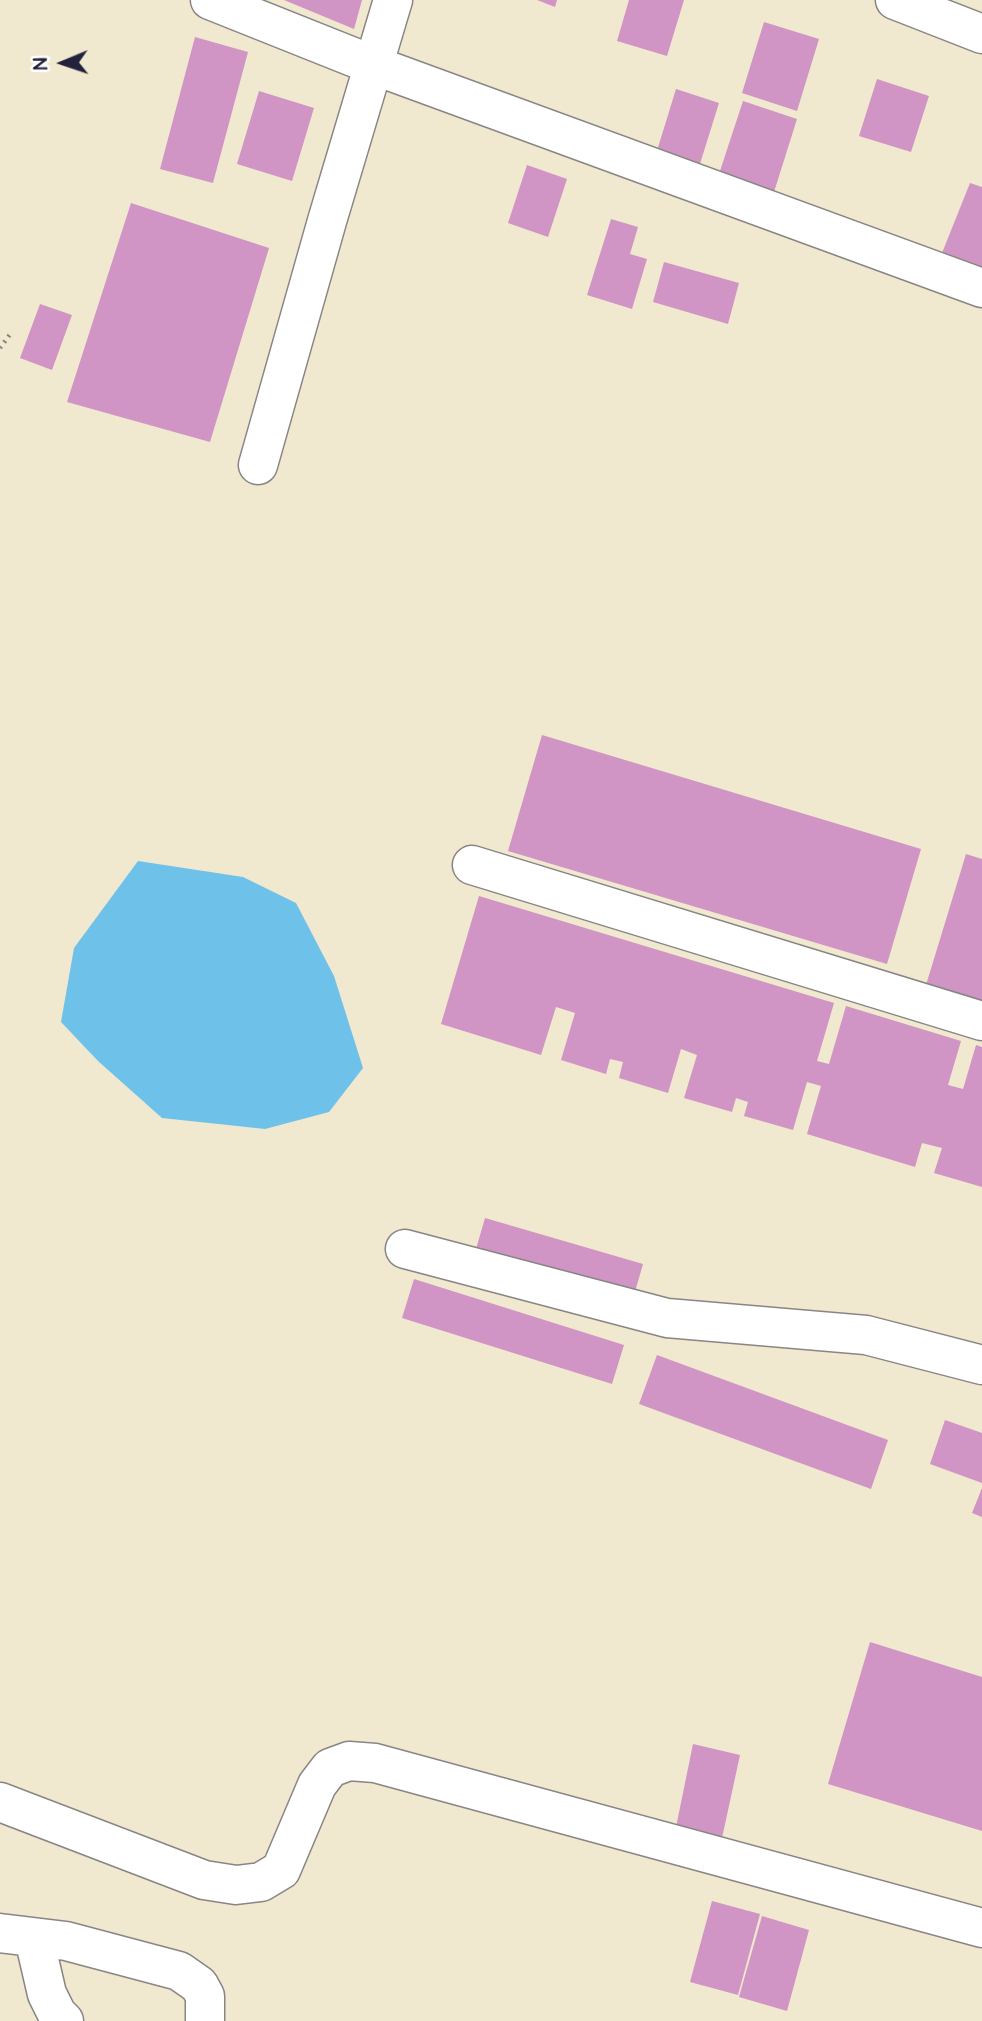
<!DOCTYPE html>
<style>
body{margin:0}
#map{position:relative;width:982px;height:2021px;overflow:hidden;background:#f0e8cf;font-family:"Architects Daughter",sans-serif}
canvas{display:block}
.north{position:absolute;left:28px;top:28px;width:70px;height:70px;-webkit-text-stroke:5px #fff;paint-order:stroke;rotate:268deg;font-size:19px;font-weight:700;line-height:28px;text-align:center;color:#22223b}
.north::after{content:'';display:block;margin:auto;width:24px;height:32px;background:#22223b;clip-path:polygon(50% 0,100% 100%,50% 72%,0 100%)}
</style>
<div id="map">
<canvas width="982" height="2021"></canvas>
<div class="north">N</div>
</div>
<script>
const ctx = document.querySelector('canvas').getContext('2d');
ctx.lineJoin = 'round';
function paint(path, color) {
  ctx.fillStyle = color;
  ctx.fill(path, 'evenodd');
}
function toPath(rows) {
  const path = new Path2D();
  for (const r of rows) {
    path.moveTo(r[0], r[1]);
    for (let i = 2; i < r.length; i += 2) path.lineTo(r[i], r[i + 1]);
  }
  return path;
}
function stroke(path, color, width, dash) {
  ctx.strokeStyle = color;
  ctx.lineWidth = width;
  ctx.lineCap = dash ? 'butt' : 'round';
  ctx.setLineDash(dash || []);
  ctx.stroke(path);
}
const water = toPath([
 [138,861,243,877,296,903,334,976,363,1068,329,1112,265,1129,162,1118,98,1061,61,1022,74,948]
]);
const building = toPath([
 [284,0,362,0,354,29],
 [537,0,557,0,555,7],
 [629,0,684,0,667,56,617,41],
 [764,22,819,39,797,111,742,93],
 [195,37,248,52,213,183,160,169],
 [877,79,929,96,911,152,859,136],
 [676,89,719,103,699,167,656,154],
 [259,91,314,108,292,181,237,164],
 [743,101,797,119,774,192,719,174],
 [527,165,567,179,548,237,508,223],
 [970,183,982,187,982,280,938,263],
 [131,203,269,248,210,442,67,402],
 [611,219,638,227,630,254,647,259,632,309,587,295],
 [664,262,739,283,728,324,653,302],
 [40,304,72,315,52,370,20,358],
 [542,735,921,849,887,964,508,851],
 [966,854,982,859,982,1002,926,985],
 [479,896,834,1003,817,1061,829,1064,846,1006,961,1041,948,1085,963,1089,976,1045,982,1047,982,1187,934,1173,942,1148,922,1143,915,1167,807,1134,821,1086,807,1082,793,1130,744,1116,748,1102,736,1098,732,1112,684,1098,697,1055,681,1049,668,1093,619,1078,623,1062,610,1059,606,1074,561,1060,575,1013,556,1007,541,1055,441,1024],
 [485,1218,643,1264,632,1302,474,1256],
 [414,1279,624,1345,612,1384,402,1318],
 [657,1355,888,1440,871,1489,639,1404],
 [945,1420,982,1433,982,1483,930,1464],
 [982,1488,982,1517,972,1513],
 [870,1642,982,1677,982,1831,828,1784],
 [693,1744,740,1755,722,1838,676,1827],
 [712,1901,760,1914,738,1995,690,1982],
 [762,1916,809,1930,787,2011,739,1997]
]);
const path = toPath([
 [0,348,11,333]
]);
const minor = toPath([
 [210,0,373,65,982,288],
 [895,0,982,34],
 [258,465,327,221,393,0],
 [472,865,982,1021],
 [405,1249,667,1318,866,1335,982,1365],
 [0,1802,204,1880,236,1885,261,1882,281,1870,317,1785,330,1768,349,1761,375,1763,982,1928],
 [0,1933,66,1941,179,1971,199,1985,205,1996,205,2021],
 [34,1938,47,1994,57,2014,64,2021]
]);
paint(water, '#6ec2ea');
paint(building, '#d095c4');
stroke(minor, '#898585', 41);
stroke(path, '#898585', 4.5, [2, 5]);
stroke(minor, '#fff', 38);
</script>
